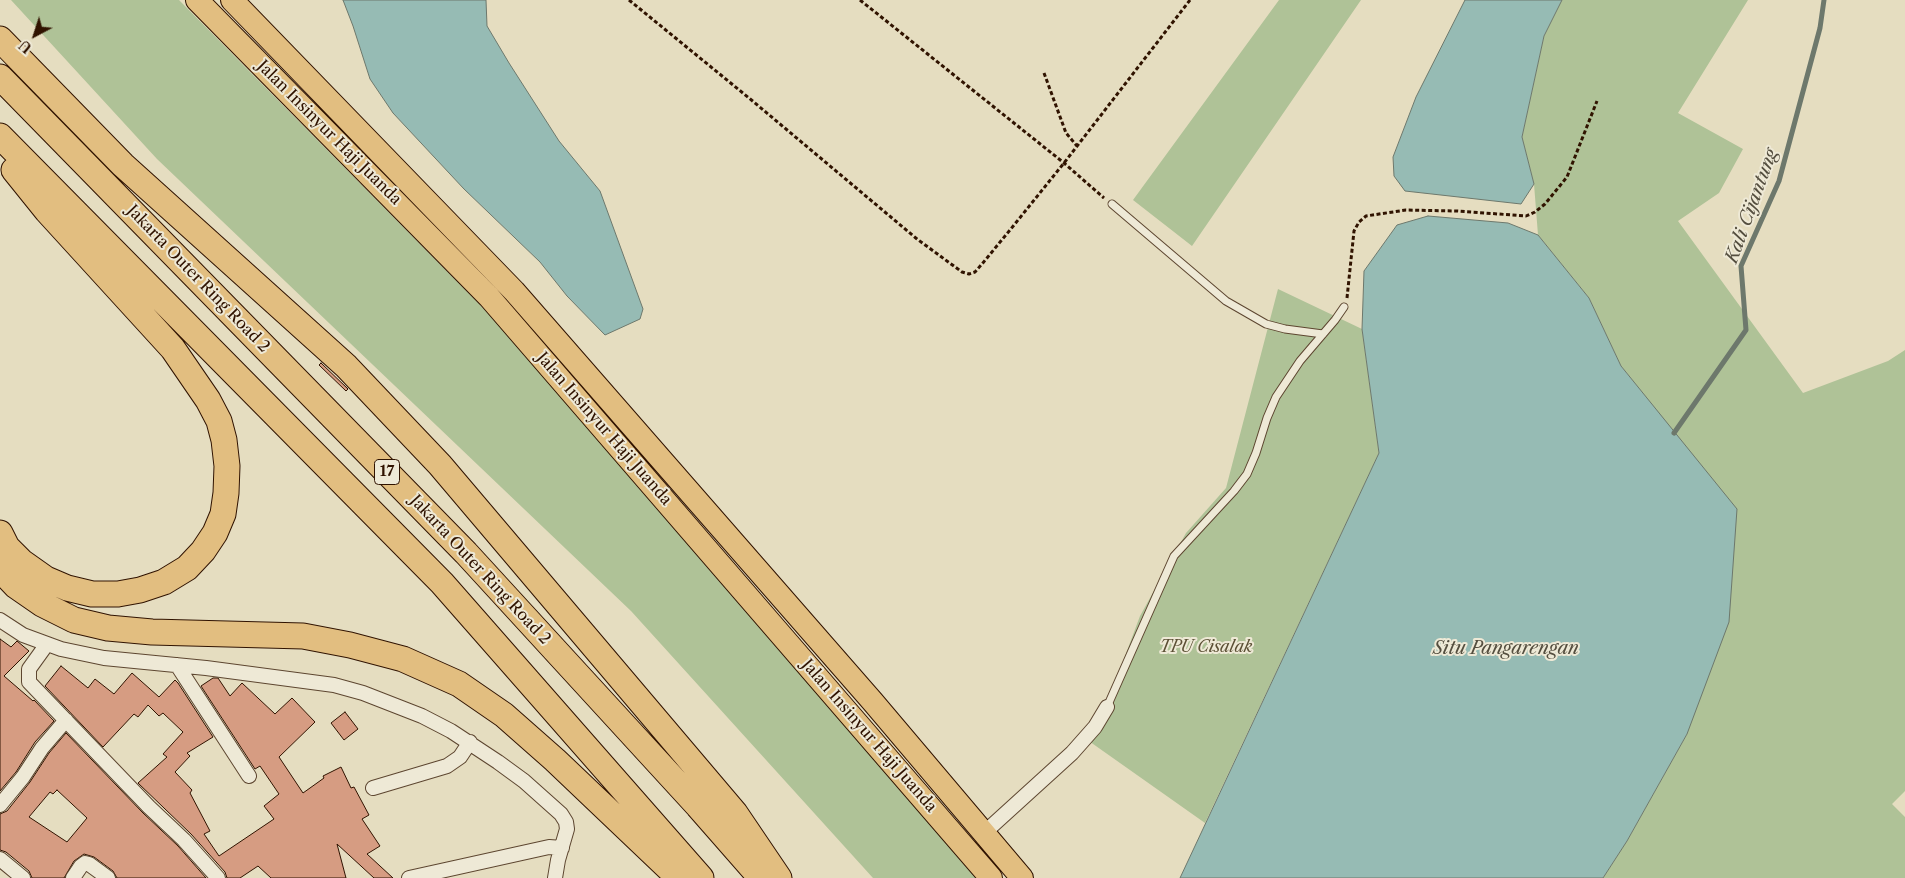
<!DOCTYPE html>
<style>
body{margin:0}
#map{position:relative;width:1905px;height:878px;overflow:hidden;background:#e5ddc0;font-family:"Libre Caslon Text",serif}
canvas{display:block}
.north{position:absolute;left:10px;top:10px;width:50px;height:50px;-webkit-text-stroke:4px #eee9d6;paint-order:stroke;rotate:220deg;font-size:14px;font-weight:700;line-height:20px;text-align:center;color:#301300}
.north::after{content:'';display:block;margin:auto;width:18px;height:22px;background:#301300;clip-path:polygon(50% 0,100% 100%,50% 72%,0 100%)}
</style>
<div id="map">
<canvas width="1905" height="878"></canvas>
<div class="north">U</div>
</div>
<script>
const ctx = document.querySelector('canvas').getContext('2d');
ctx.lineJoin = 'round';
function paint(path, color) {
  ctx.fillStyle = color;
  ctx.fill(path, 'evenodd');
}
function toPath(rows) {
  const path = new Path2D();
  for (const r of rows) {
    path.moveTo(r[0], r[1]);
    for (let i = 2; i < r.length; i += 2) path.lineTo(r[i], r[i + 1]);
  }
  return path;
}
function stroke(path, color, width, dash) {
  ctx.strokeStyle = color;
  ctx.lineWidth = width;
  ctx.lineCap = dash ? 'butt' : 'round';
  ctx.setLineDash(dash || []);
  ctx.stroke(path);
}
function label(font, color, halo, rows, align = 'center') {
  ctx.font = font + ' "Libre Caslon Text",serif';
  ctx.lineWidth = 4;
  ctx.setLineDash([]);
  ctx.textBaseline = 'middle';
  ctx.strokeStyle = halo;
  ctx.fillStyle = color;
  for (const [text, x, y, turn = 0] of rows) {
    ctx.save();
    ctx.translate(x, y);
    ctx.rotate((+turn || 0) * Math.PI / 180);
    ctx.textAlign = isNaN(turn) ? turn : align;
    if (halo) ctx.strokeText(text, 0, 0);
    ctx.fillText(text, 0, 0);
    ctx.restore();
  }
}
const green = toPath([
 [11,0,179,0,512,337,976,878,873,878,631,611,157,159],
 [1279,0,1361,0,1192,246,1133,200],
 [1562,0,1748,0,1678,113,1743,149,1719,193,1678,221,1803,393,1888,361,1905,350,1905,791,1892,804,1905,817,1905,878,1603,878,1627,841,1687,734,1655,409,1621,366,1589,298,1538,235,1534,184,1522,137,1544,36],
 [1278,289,1362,329,1379,453,1205,823,1086,739,1106,707,1140,616,1186,533,1226,488]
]);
const water = toPath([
 [343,0,486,0,487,26,509,63,559,141,600,191,643,309,640,319,605,335,567,296,540,262,464,189,393,113,370,79,353,26,343,0],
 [1465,0,1562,0,1544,36,1522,137,1534,184,1521,204,1405,191,1394,176,1393,157,1416,97,1465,0],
 [1428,216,1508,223,1538,235,1589,298,1621,366,1737,509,1729,622,1687,734,1627,841,1603,878,1180,878,1379,453,1362,329,1364,271,1397,225,1428,216]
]);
const stream = toPath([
 [1674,433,1746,330,1741,266,1779,181,1820,28,1824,0]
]);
const building = toPath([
 [321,363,348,389,346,391,319,365,321,363],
 [0,639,11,647,17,641,29,651,4,676,33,701,34,700,54,721,35,742,16,772,0,791,0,639],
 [61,666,88,688,95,679,114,694,132,673,159,697,175,680,178,683,213,737,187,753,190,756,175,772,192,790,190,793,210,831,204,834,219,856,274,819,264,806,279,794,260,766,255,769,201,686,213,678,218,678,230,696,242,683,275,714,292,698,315,722,279,757,303,793,324,778,323,776,341,767,351,788,354,787,369,815,362,819,380,846,367,854,393,878,374,878,337,844,346,878,271,878,258,866,240,878,227,878,225,872,191,834,138,783,167,757,163,754,183,732,163,713,159,716,148,705,138,717,134,714,103,747,45,686,61,666],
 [345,712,358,729,344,740,331,723,345,712],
 [66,733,143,813,178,846,206,878,117,878,113,871,94,857,84,854,74,861,64,878,32,878,29,871,6,852,0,850,0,814,7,811,30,782,49,753,66,733],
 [57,790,87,818,67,842,29,817,50,792,53,794,57,790]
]);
const path = toPath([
 [629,0,749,98,917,239,962,272,969,274,975,272,982,264,1010,230,1064,163,1190,0],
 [860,0,1064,163,1104,198],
 [1044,73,1066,133,1077,146],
 [1347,298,1354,231,1359,222,1366,216,1406,210,1457,211,1526,216,1535,212,1545,204,1567,177,1597,101]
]);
const service = toPath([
 [1112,204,1226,301,1266,324,1285,329,1323,334],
 [1107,707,1174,556,1234,491,1247,474,1256,453,1267,418,1276,397,1300,361,1335,320,1344,307]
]);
const minor = toPath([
 [0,620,23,635,61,649,104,658,206,668,334,685,363,693,422,716,451,731,498,762,524,781,561,814,566,822,567,829,558,860,555,878],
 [47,644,29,669,29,682,149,807,184,840,218,878],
 [177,665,249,776],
 [373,788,447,766,460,757,470,742],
 [0,805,23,777,42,748,66,720],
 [984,833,1072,753,1095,727,1107,707],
 [0,859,23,878],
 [73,878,81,866,85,863,89,864,108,878],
 [409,878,549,847,562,848]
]);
const trunk = toPath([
 [197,0,489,297,991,878],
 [232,0,514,291,873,702,1022,878]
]);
const motorway = toPath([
 [0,39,123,165,346,366,440,465,735,813,779,878],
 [0,77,466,553,698,806,761,878],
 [0,136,442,583,701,878],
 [0,533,7,547,22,562,46,579,67,588,92,594,118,594,140,590,164,582,187,568,203,551,215,533,223,514,226,493,227,466,224,440,219,421,208,400,173,349,47,211,14,170],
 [0,569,16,586,42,604,74,620,108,628,152,632,303,636,350,645,403,659,459,684,504,715,555,760,679,878]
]);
const shields = [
 [387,472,25]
];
const shieldNames = [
 ["17",387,472]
];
const streetNames = [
 ["Jalan Insinyur Haji Juanda",329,133,45],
 ["Jakarta Outer Ring Road 2",198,279,46],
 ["Jalan Insinyur Haji Juanda",604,429,49],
 ["Jakarta Outer Ring Road 2",480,570,47],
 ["Jalan Insinyur Haji Juanda",869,736,49]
];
const parkNames = [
 ["TPU Cisalak",1206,647]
];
const waterNames = [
 ["Kali Cijantung",1752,206,-70],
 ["Situ Pangarengan",1506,649]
];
paint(green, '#afc297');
paint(water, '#96bbb4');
stroke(water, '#6d786c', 1);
stroke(stream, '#6d786c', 5);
paint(building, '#d69c82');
stroke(building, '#301300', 1);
stroke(service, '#5d4630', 9);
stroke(minor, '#5d4630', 16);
stroke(trunk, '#301300', 24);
stroke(motorway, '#301300', 27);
stroke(path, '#301300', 3, [4, 2.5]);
stroke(service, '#eee9d6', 7);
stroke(minor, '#eee9d6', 14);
stroke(trunk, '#e2be80', 22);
stroke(motorway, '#e2be80', 25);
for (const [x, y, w] of shields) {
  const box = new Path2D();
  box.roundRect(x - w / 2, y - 12.5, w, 25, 4);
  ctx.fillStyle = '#eee9d6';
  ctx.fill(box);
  stroke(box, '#301300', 1);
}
label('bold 15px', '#301300', null, shieldNames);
label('16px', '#301300', '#eee9d6', streetNames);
label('italic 16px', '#5c5035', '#eee9d6', parkNames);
label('italic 18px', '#544e3f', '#eee9d6', waterNames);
</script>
